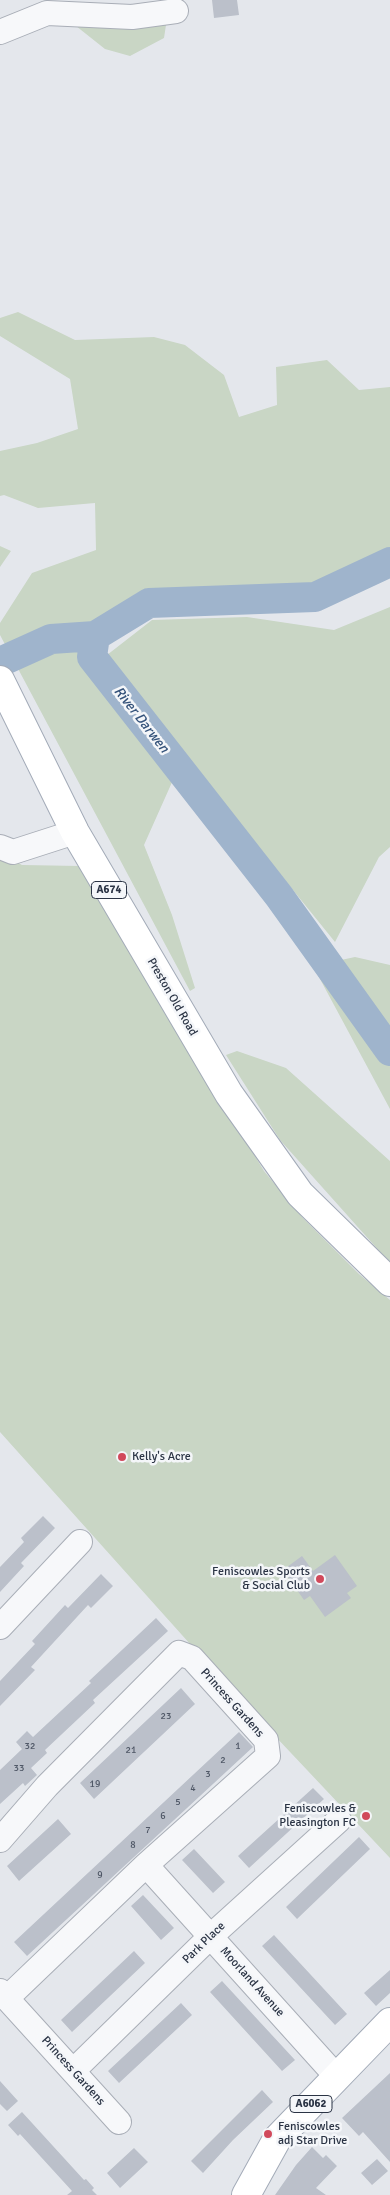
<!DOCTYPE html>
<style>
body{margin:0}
canvas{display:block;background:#e4e7ec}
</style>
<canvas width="390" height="2195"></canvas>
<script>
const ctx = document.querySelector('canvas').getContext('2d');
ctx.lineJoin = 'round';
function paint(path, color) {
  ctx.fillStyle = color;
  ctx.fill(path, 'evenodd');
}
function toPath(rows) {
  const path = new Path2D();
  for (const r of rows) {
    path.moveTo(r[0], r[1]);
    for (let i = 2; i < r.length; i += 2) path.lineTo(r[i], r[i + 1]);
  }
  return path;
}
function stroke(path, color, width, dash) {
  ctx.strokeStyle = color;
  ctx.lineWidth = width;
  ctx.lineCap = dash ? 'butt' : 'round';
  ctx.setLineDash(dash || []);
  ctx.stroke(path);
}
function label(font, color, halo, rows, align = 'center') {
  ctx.font = font + ' Signika,sans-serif';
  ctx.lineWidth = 5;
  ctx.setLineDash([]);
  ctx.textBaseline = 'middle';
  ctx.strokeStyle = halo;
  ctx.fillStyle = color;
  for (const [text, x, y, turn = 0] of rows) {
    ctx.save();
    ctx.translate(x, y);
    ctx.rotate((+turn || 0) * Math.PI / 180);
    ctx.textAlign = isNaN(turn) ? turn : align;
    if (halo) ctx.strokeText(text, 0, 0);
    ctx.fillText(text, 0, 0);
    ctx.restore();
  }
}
const green = toPath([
 [166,25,164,38,130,56,105,49,76,26],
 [18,312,75,340,154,337,185,345,224,375,239,417,277,405,276,367,327,360,359,390,390,387,390,553,320,586,258,599,137,593,84,634,84,655,173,780,144,845,172,915,195,988,190,991,0,635,0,623,32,573,96,550,95,503,38,508,4,495,0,496,0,451,37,443,78,429,70,379,0,336,0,318],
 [0,546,11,551,0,567],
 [390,607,390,847,379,857,335,942,116,671,107,655,152,620,247,617,334,630],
 [0,853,22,865,80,866,264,1171,303,1218,359,1274,390,1300,390,1858,225,1683,0,1432],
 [355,957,390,965,390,1109,313,966],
 [237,1051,286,1068,390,1161,390,1263,280,1140,226,1055]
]);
const river = toPath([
 [390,562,315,597,149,603,95,636,92,657,279,896,390,1051],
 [0,662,51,639,95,636]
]);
const building = toPath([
 [212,0,237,0,239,15,214,18],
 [43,1516,55,1528,21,1563,24,1566,0,1592,0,1567,24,1542,21,1538],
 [335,1555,357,1586,347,1593,351,1598,325,1617,310,1596,304,1600,283,1570,302,1556,313,1571],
 [101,1574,113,1586,91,1608,88,1605,31,1667,35,1670,0,1706,0,1681,35,1644,32,1641,65,1605,68,1608],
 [156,1618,168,1631,93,1700,95,1703,45,1750,47,1753,31,1768,37,1775,25,1786,23,1783,0,1804,0,1770,22,1749,16,1742,27,1731,33,1737,91,1683,89,1681],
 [181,1688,195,1704,94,1799,80,1783],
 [239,1732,253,1747,27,1956,14,1942],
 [313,1788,324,1799,249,1868,238,1856],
 [58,1819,71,1834,19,1881,7,1866],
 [359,1837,370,1849,297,1919,286,1907],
 [194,1849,225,1882,213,1893,182,1860],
 [143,1895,174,1928,161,1940,131,1906],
 [274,1935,347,2014,335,2025,262,1946],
 [134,1951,145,1963,72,2032,61,2020],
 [390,1970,390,1993,376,2006,364,1993],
 [222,1981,295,2060,282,2071,210,1992],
 [181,2003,192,2015,119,2083,108,2071],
 [390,2073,390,2162,363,2132,359,2136,342,2118],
 [0,2081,18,2101,7,2111,0,2104],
 [262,2090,273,2102,233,2140,203,2173,191,2161],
 [22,2112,84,2180,86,2179,94,2188,92,2190,97,2195,67,2195,72,2191,20,2134,18,2136,8,2125],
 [312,2147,323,2158,326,2155,337,2166,316,2188,326,2195,275,2195,296,2165],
 [134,2148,148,2162,120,2188,107,2173],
 [377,2159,388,2171,372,2185,361,2173]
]);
const minor = toPath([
 [0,32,47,13,132,17,176,11],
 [0,847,13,852,75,832],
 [0,1627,80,1542],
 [0,1840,47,1786,179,1653,192,1658,266,1740,268,1756,146,1865,7,1998],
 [146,1865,337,2077],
 [0,1991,119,2122],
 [73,2071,211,1936,339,1820]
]);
const major = toPath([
 [0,680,75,832,229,1094,300,1194,390,1282],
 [246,2195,277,2139,390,2022]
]);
const markers = [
 [122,1457,5,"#d1495b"],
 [320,1579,5,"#d1495b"],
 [366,1816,5,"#d1495b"],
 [268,2134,5,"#d1495b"]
];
const numberNames = [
 ["23",166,1716],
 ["32",30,1746],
 ["1",238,1746],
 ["21",131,1750],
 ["2",223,1760],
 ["33",19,1768],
 ["3",208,1774],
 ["19",95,1784],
 ["4",193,1788],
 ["5",178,1802],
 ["6",163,1816],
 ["7",148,1830],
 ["8",133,1845],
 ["9",100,1875]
];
const shields = [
 [109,890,35],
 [311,2104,42]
];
const shieldNames = [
 ["A674",109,890],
 ["A6062",311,2104]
];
const streetNames = [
 ["Preston Old Road",172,997,60],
 ["Princess Gardens",232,1703,48],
 ["Park Place",204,1943,-44],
 ["Moorland Avenue",252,1982,48],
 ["Princess Gardens",73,2071,48]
];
const poiNames = [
 ["Kelly's Acre",132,1457],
 ["Feniscowles Sports",310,1572,"right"],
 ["& Social Club",310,1586,"right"],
 ["Feniscowles &",356,1809,"right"],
 ["Pleasington FC",356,1823,"right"],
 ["Feniscowles",278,2127],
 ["adj Star Drive",278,2141]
];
const waterNames = [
 ["River Darwen",141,720,52]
];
paint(green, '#c9d6c5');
stroke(river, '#9fb4cc', 30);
paint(building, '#bbc0ca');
stroke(minor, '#a9aeb7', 26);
stroke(major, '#a3abb8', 30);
stroke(minor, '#f7f8fa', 24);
stroke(major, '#fff', 28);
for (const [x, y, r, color] of markers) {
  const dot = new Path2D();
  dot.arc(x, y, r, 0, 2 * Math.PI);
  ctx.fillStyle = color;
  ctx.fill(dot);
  stroke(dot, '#f4f6f9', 2);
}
label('10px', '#4f5766', null, numberNames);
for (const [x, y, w] of shields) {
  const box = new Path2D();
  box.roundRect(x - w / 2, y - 8.5, w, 17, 4);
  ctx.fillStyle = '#f4f6f9';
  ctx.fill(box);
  stroke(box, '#2b3445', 1);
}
label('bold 11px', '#2b3445', null, shieldNames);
label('12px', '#2b3445', '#f4f6f9', streetNames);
label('12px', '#2b3445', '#f4f6f9', poiNames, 'left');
label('italic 14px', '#34527a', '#f4f6f9', waterNames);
</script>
